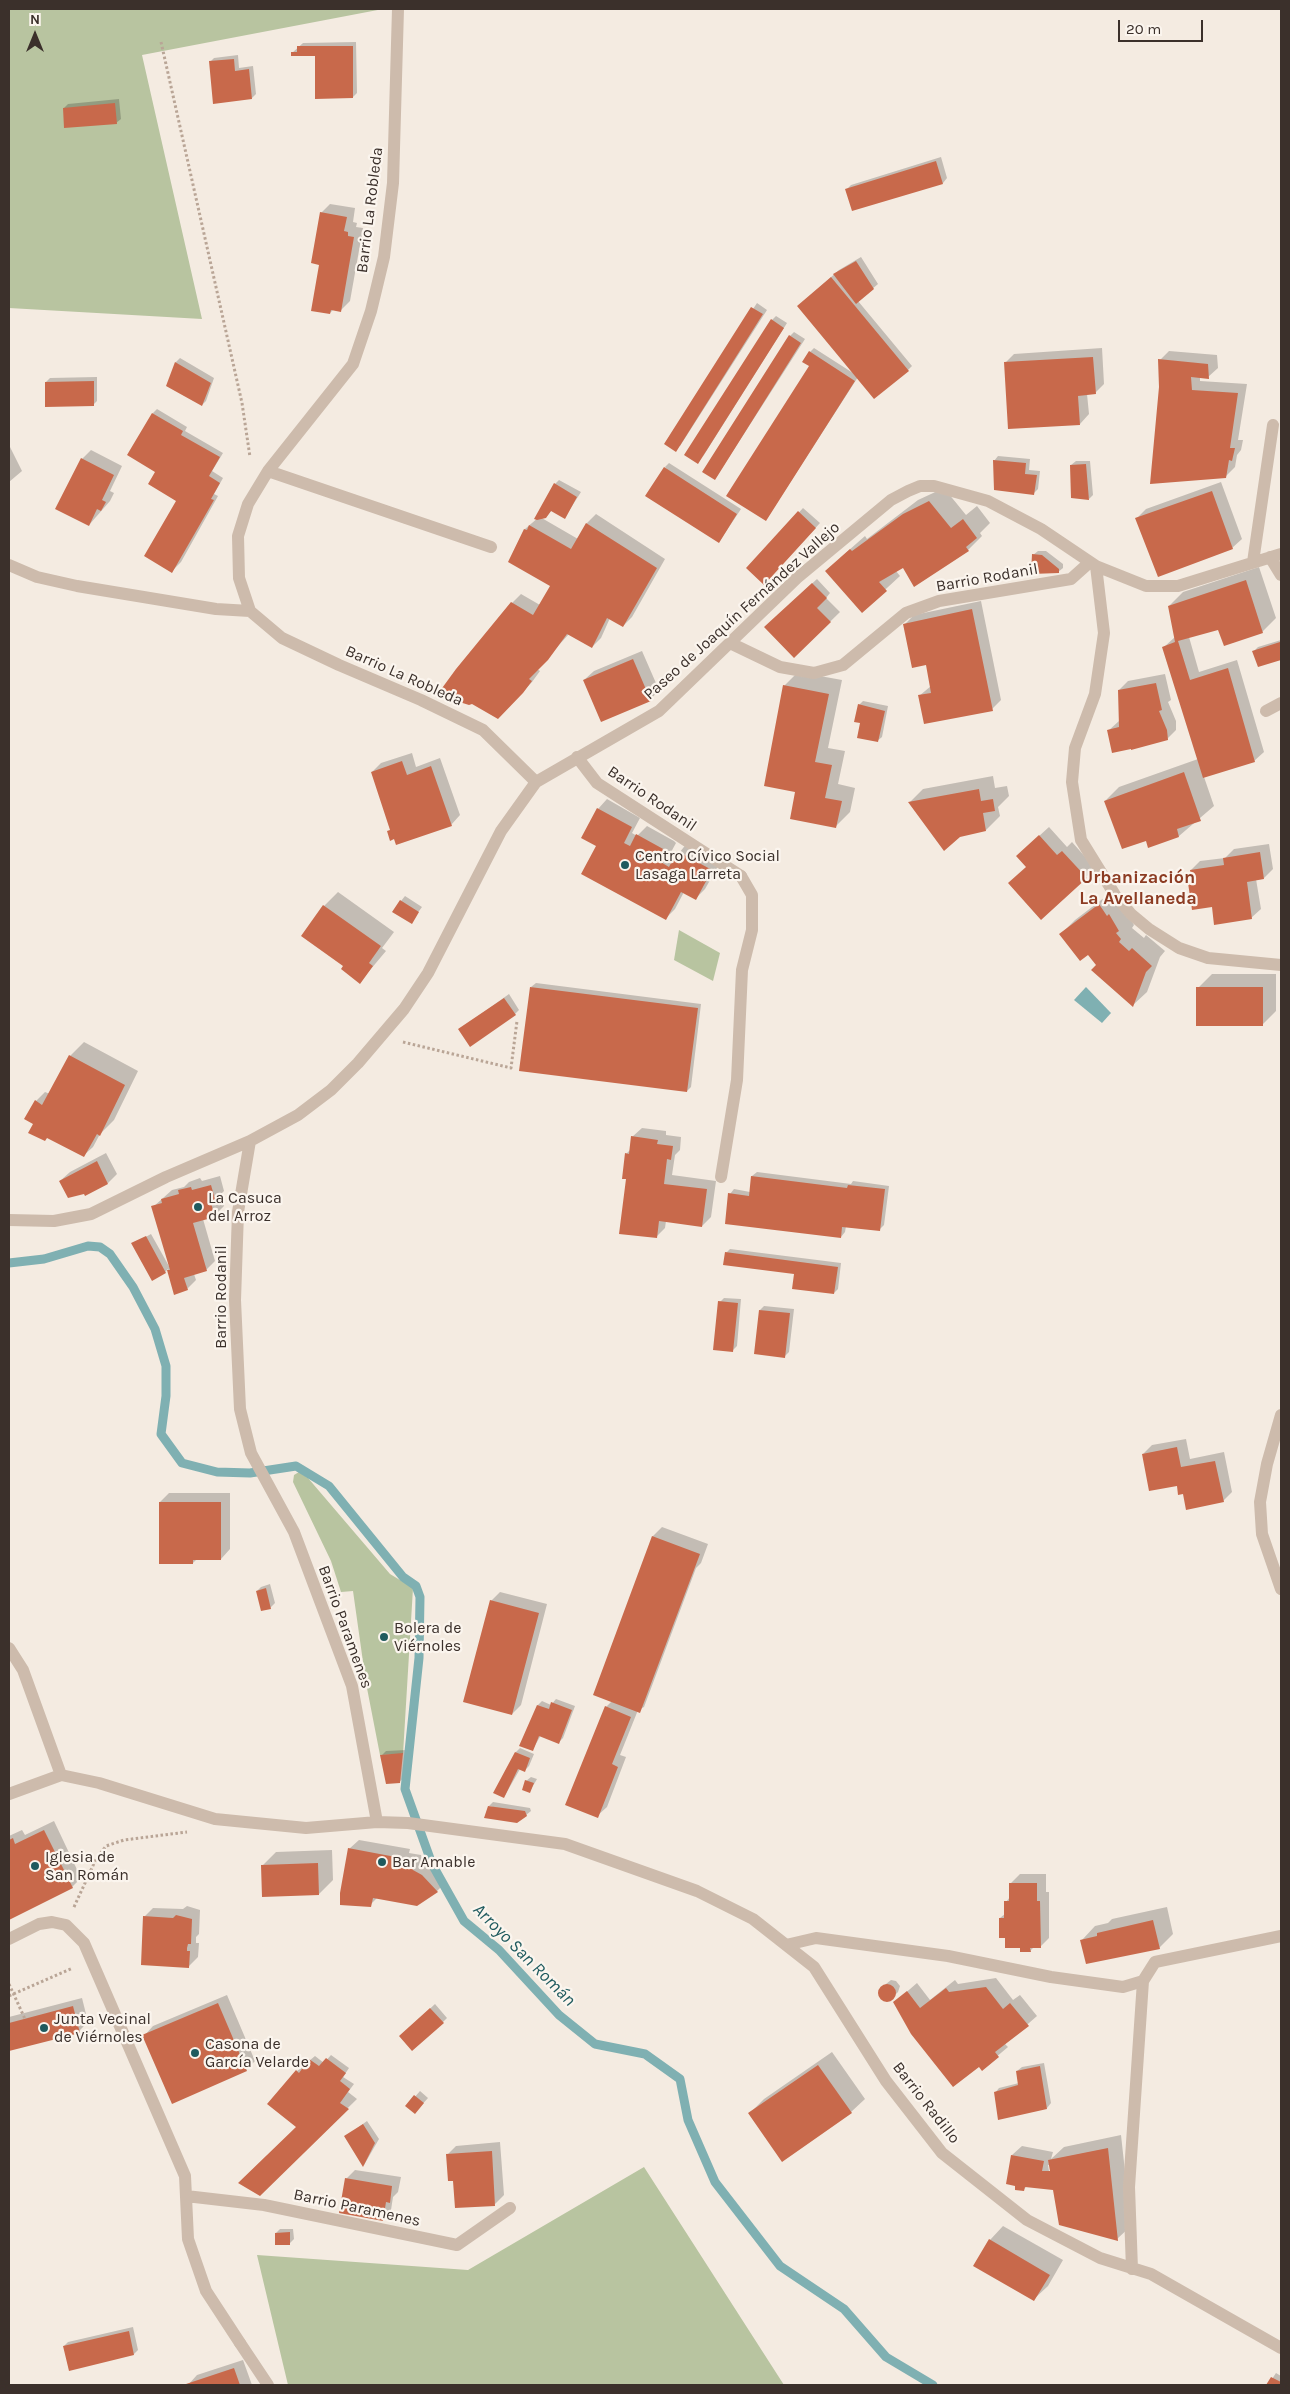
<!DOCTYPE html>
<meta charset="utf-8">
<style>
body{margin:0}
#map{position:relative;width:1290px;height:2394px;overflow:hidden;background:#f4ebe1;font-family:Karla,sans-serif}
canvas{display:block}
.frame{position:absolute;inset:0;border:10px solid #3b302b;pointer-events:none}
.north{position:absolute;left:10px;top:10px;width:50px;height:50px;-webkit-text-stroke:4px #fbf5ee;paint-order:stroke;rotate:0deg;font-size:14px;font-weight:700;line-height:20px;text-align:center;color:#3b302b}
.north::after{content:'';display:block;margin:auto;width:18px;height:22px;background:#3b302b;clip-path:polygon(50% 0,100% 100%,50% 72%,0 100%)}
.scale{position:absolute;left:1118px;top:20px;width:85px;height:22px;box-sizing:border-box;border:2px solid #3b302b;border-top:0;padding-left:6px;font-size:15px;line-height:18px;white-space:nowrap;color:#3b302b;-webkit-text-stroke:4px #fbf5ee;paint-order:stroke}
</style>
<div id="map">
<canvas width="1290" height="2394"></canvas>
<div class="frame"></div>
<div class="north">N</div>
<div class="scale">20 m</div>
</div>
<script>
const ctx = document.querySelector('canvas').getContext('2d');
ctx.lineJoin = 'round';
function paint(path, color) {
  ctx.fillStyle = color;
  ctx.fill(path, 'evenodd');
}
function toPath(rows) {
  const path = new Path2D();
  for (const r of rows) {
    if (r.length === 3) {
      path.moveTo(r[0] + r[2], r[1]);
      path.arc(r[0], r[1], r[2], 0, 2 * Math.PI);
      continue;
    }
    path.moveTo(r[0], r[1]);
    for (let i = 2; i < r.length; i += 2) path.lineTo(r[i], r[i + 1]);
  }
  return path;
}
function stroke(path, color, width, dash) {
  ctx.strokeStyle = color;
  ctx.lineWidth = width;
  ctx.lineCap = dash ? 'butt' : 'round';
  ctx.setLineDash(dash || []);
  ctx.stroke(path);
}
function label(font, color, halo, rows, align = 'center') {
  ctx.font = font + ' Karla,sans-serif';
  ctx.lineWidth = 4.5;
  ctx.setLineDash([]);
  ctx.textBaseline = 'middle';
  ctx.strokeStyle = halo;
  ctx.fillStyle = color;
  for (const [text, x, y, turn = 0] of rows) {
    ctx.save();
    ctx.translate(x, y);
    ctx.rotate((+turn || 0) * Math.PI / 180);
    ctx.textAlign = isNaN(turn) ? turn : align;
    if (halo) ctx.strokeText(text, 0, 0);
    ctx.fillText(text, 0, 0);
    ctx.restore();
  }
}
const green = toPath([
 [9,9,383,9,142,55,202,319,9,308],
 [679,930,720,953,713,981,674,960],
 [299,1472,308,1478,390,1574,413,1588,403,1754,380,1755,366,1683,353,1591,341,1592,331,1561,293,1482,294,1475],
 [644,2167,784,2385,288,2385,257,2255,468,2270]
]);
const water = toPath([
 [1086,987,1111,1013,1102,1023,1074,1000]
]);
const shadow = toPath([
 [356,42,357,93,353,97,316,55,292,53,303,43],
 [238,55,239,68,253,66,256,94,252,98,210,62,214,58],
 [119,99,121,119,116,123,64,108,68,104],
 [941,157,947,178,943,183,847,189,851,185],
 [330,204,355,208,353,222,357,223,356,227,363,228,350,301,341,310,334,309,330,313,321,213],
 [861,257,878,284,858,301,912,366,908,370,858,377,766,520,811,366,810,352,814,348,853,373,803,302,839,270],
 [757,303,767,310,680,446,665,443],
 [776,316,787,323,702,458,772,320],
 [794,332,805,339,715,479,790,336],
 [1102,348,1104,384,1095,393,1087,394,1089,414,1080,424,1005,363,1014,354],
 [1169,351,1217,355,1218,368,1208,377,1200,377,1200,381,1247,384,1238,440,1243,440,1241,450,1237,455,1235,467,1225,477,1160,387,1160,360],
 [180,358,214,378,206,401,202,405,168,385,176,362],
 [97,377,97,401,93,405,46,382,50,378],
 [157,409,187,427,185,431,223,453,212,471,223,478,214,494,218,496,181,562,172,571,178,500,157,471,153,413],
 [9,445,22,471,9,482],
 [91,450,122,466,110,491,114,493,110,501,89,525,82,459],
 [998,456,1030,459,1029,470,1040,471,1038,489,1034,493,994,461],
 [1076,461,1090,461,1093,495,1089,499,1071,465],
 [669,463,741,509,719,542,665,467],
 [559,480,581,492,565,517,552,510,546,517,540,517,578,539,587,523,596,514,665,559,632,617,623,626,610,618,601,638,592,647,569,634,537,669,540,671,532,682,498,717,512,603,521,594,540,605,552,585,525,529,539,517,555,484],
 [1221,482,1242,539,1232,548,1137,518,1146,509],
 [944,488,966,515,977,506,990,523,980,533,982,536,968,550,903,566,896,571,900,576,862,611,840,558,865,536,867,539,918,500],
 [803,508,820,523,769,579,748,568],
 [1038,551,1046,551,1063,564,1063,568,1058,572,1033,555],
 [1259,567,1276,618,1262,632,1218,628,1189,637,1199,672,1237,660,1264,752,1254,761,1204,777,1214,806,1179,836,1147,839,1105,801,1119,787,1198,759,1164,647,1175,637,1169,606,1183,592],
 [817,579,830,593,826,598,840,612,794,657,775,618],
 [981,601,1001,700,992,709,919,696,931,686,927,663,905,624,914,615],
 [1281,640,1281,659,1258,666,1254,651,1258,647],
 [642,651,659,690,650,700,584,680,594,671],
 [798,672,842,680,828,748,845,751,838,784,855,788,850,812,836,826,797,791,784,686],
 [1165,674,1171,700,1168,702,1176,721,1176,730,1167,739,1108,731,1119,721,1119,690,1128,681],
 [863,701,888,706,882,737,877,741,862,722,859,705],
 [412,753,416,767,440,758,460,815,451,825,391,829,372,772,381,763],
 [993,776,995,788,1007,786,1009,796,998,807,1000,816,986,830,960,836,910,802,923,789],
 [607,799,640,818,632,833,637,836,647,826,674,841,676,843,670,854,676,857,687,843,721,861,705,889,696,898,684,892,675,909,666,918,598,845,598,809],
 [1049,827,1067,847,1072,842,1095,868,1086,877,1027,866,1027,847],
 [1269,844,1273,869,1264,878,1256,879,1261,909,1251,918,1213,906,1189,883,1193,880,1191,870,1200,861,1225,858,1234,849],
 [1113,891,1134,925,1132,928,1144,938,1146,935,1165,951,1160,957,1147,992,1133,1005,1089,953,1061,934,1075,920],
 [338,892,394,932,382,948,386,951,360,982,345,966,303,935,324,906],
 [405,896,422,907,411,922,401,901],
 [1212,974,1276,974,1276,1011,1262,1025,1198,988],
 [536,983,701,1004,691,1087,687,1091,531,987],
 [509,994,519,1010,515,1014,460,1029],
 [84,1042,138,1071,114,1120,100,1134,93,1147,83,1156,35,1123,36,1101,45,1092,50,1094,70,1056],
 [642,1128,666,1131,666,1135,681,1137,680,1150,675,1155,672,1175,716,1181,711,1217,702,1226,666,1221,665,1228,656,1237,627,1178,626,1154,631,1149,632,1137],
 [106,1153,117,1174,108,1183,60,1181,70,1172],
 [757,1172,851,1184,853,1181,889,1186,884,1225,880,1229,846,1226,845,1232,841,1237,730,1194,734,1189,750,1192,752,1176],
 [220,1176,224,1191,220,1195,224,1206,214,1216,203,1219,215,1261,206,1270,194,1274,196,1280,187,1289,175,1293,168,1269,165,1272,133,1244,151,1234,170,1268,153,1207,172,1190,184,1187,189,1182,200,1178,202,1181],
 [730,1249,841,1263,838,1289,834,1293,795,1272,726,1253],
 [724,1298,741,1299,737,1346,732,1351,720,1302],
 [764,1306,794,1309,789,1352,785,1356,760,1310],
 [1186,1439,1190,1459,1224,1452,1232,1492,1223,1501,1184,1493,1178,1484,1143,1454,1152,1445],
 [169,1493,230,1493,230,1549,221,1559,197,1559,193,1563,160,1502],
 [662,1527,708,1544,701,1563,696,1568,644,1707,638,1710,620,1755,626,1757,607,1807,597,1816,606,1707,612,1701,653,1536],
 [270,1584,275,1603,270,1608,257,1591,261,1587],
 [500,1592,547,1604,521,1705,512,1714,491,1601],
 [556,1699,575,1706,563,1738,559,1742,541,1735,533,1749,521,1745,538,1705,542,1701,551,1705],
 [520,1748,534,1754,529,1766,524,1771,520,1769,504,1797,516,1752],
 [406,1750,404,1778,399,1782,382,1755,386,1751],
 [531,1777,537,1779,530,1791,526,1781],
 [493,1802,530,1808,531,1811,526,1815,489,1806],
 [54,1821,81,1878,72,1887,9,1919,9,1836,22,1830,25,1835],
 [359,1840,410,1849,409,1853,421,1855,422,1861,431,1866,446,1882,437,1891,417,1904,378,1897,370,1905,349,1849],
 [332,1850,333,1880,319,1894,262,1866,276,1852],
 [1020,1874,1046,1874,1046,1892,1049,1892,1049,1938,1040,1947,1034,1947,1030,1951,1006,1937,1000,1918,1006,1913,1006,1902,1010,1897,1010,1884],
 [187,1906,200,1910,199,1934,196,1937,196,1943,199,1943,198,1957,189,1966,144,1917,153,1908,183,1909],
 [1167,1907,1173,1934,1159,1948,1082,1940,1095,1926,1108,1923,1112,1919],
 [996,1978,1013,2000,1020,1995,1037,2016,1005,2044,1008,2047,982,2069,895,2002,917,1983,930,2000,955,1980,958,1984],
 [891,1980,896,1981,900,1986,898,1992,890,2000,884,2000,879,1994,881,1988],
 [227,1995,255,2061,246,2070,144,2036,153,2026],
 [82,1998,88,2022,79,2031,9,2050,9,2017],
 [435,2004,447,2018,443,2022,405,2032],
 [832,2052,865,2099,851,2112,750,2113,764,2099],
 [331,2055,349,2068,343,2077,354,2084,348,2092,357,2099,260,2194,298,2126,297,2071,315,2056,324,2063],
 [1044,2063,1051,2103,1047,2108,995,2093,999,2088,1019,2083,1017,2071,1022,2067],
 [420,2091,428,2098,419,2108,407,2106],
 [367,2121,379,2139,364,2165,345,2137],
 [1121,2135,1131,2226,1117,2239,1054,2189,1027,2186,1023,2190,1012,2155,1022,2146,1053,2152,1051,2159,1064,2147],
 [1048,2165,1050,2165,1051,2184],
 [500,2142,504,2195,495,2204,454,2180,447,2155,456,2146],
 [355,2170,401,2177,398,2192,393,2197,391,2210,382,2219,346,2179],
 [1003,2226,1063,2260,1048,2286,1034,2299,990,2240],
 [280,2229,293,2229,294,2239,289,2244,276,2233],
 [133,2327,138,2350,134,2354,69,2369,64,2346,68,2342],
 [243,2360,252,2385,188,2385,197,2375],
 [1276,2373,1281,2376,1281,2385,1268,2385]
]);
const stream = toPath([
 [9,1263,44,1259,88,1246,100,1247,110,1254,133,1287,155,1329,166,1366,166,1396,161,1434,182,1463,217,1472,250,1473,296,1466,329,1486,403,1577,416,1586,420,1597,419,1658,405,1789,432,1864,464,1921,499,1950,559,2015,595,2044,645,2054,680,2079,688,2120,715,2182,780,2266,844,2309,886,2357,933,2385]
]);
const building = toPath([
 [297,46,353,46,353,98,315,99,315,56,291,56,291,52,297,52],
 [234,59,235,71,249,69,252,99,213,104,209,61],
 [115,103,117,124,64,128,63,108],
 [936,161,943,184,852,211,845,189],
 [320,212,347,217,344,231,348,232,348,236,354,237,341,312,331,310,330,314,311,311,319,265,311,263],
 [856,261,874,289,856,304,833,274],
 [831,277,909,371,874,399,797,306],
 [751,307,763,314,676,452,664,444],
 [771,319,784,328,698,464,684,455],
 [789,335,801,343,715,480,702,472],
 [809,351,855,381,766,521,726,496,809,366,802,362],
 [1093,357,1096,394,1078,396,1080,425,1008,429,1004,362],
 [1158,359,1208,364,1209,379,1191,377,1192,390,1238,393,1230,448,1235,448,1232,461,1229,460,1226,478,1150,484,1159,387],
 [175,362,211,383,202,406,166,386],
 [94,381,94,406,45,407,45,382],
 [152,413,183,431,181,435,220,457,209,476,220,483,211,499,214,500,172,573,144,556,176,501,148,484,155,472,127,455],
 [81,458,114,475,102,500,106,502,101,511,97,509,89,526,55,509],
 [993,460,1026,463,1025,474,1037,475,1034,495,994,490],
 [1086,464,1089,500,1071,498,1070,465],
 [664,467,737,514,719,543,645,496],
 [554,483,577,497,565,519,551,511,546,518,537,520,534,519],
 [1212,491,1233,549,1158,577,1135,518],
 [929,501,951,528,963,519,977,538,966,547,969,551,914,587,903,568,879,582,887,591,862,613,825,571,850,549,852,551,903,514],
 [798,511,816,528,764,585,746,568],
 [586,523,657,568,623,627,607,618,592,648,567,634,548,660,529,679,532,681,523,693,498,719,472,704,469,705,437,695,456,669,511,602,533,615,550,586,508,562,524,529,527,530,529,525,571,549],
 [1032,554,1042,555,1059,569,1059,573,1031,574],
 [1246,580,1263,633,1224,646,1218,630,1178,641,1190,680,1228,668,1255,762,1203,778,1162,647,1175,642,1168,606],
 [812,583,827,598,817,608,831,622,794,658,764,627],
 [972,609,993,711,924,724,918,695,931,693,926,665,912,668,903,624],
 [1280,642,1281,660,1258,667,1252,651],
 [633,659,651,701,601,722,583,680],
 [1156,683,1162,710,1159,711,1167,730,1168,740,1131,750,1131,749,1112,753,1107,730,1119,727,1118,690],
 [783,685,829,694,815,762,832,765,825,798,842,801,836,828,790,819,795,792,764,786],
 [858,704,885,711,878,742,857,738,860,723,854,722],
 [402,761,407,775,431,766,452,826,396,845,394,839,390,841,387,831,390,830,371,772],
 [1184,772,1201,821,1177,829,1179,837,1148,848,1146,841,1122,849,1104,801],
 [979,789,981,801,993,799,995,811,983,813,986,831,960,837,944,851,908,802],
 [597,808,632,827,624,843,630,846,636,834,665,850,668,853,663,862,659,861,669,867,677,851,712,870,696,900,681,892,666,920,581,874,596,846,581,838],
 [1039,835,1057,855,1062,851,1087,878,1041,920,1008,883,1026,867,1016,856],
 [1260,852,1264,879,1247,882,1252,919,1214,925,1212,907,1192,910,1188,883,1192,883,1190,870,1224,865,1223,858],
 [400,900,419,912,412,924,392,912],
 [1099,904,1107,916,1109,914,1119,931,1116,933,1121,939,1119,942,1129,951,1132,948,1152,966,1146,972,1133,1007,1091,970,1096,965,1088,955,1080,961,1059,934],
 [323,905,381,946,369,963,373,966,360,984,341,969,343,966,301,936],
 [530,987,698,1008,687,1092,519,1071],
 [1196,987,1263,987,1263,1026,1196,1026],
 [504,998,516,1015,470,1047,458,1029],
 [69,1055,125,1085,100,1136,97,1134,84,1157,47,1138,45,1141,28,1133,33,1124,24,1119,35,1100,42,1105],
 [631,1136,658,1140,657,1144,673,1146,671,1160,667,1159,664,1184,707,1189,702,1227,659,1221,657,1238,619,1234,626,1179,622,1179,625,1153,629,1154],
 [97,1161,108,1184,85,1196,84,1194,68,1198,59,1181],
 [751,1176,847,1188,848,1185,885,1189,880,1231,842,1227,841,1238,725,1224,728,1193,749,1196],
 [211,1185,216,1202,211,1203,215,1217,193,1223,207,1271,184,1278,188,1290,174,1295,167,1270,170,1270,151,1206,162,1203,161,1199,179,1194,178,1190,191,1187,192,1190],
 [146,1236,166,1273,152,1281,131,1243],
 [725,1252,838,1267,834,1294,792,1289,794,1274,723,1265],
 [718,1301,738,1303,733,1352,713,1350],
 [759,1310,790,1313,785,1358,754,1354],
 [1177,1447,1181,1467,1215,1461,1224,1502,1186,1510,1183,1494,1178,1495,1177,1486,1149,1491,1142,1454],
 [159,1502,221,1502,221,1560,193,1560,193,1564,159,1564],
 [652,1536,700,1554,640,1713,593,1695],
 [266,1588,271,1609,261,1611,256,1591],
 [490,1600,539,1613,512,1715,463,1702],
 [551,1702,572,1710,559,1744,539,1736,533,1751,519,1746,537,1705,549,1709],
 [605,1706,631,1717,612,1764,618,1767,598,1818,565,1805],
 [515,1752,530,1758,525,1772,518,1769,504,1798,493,1793],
 [403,1753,400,1783,386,1784,380,1755],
 [525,1780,534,1783,530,1793,522,1790],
 [488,1806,525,1811,527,1816,517,1823,484,1818],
 [44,1830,73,1888,9,1920,9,1840,13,1838,15,1844],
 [348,1848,401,1858,400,1861,412,1863,413,1870,422,1875,438,1892,417,1906,373,1898,371,1907,340,1905,340,1893],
 [318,1863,319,1895,262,1897,261,1865],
 [1009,1883,1037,1883,1037,1901,1040,1901,1041,1948,1030,1948,1031,1952,1020,1952,1020,1948,1005,1948,1005,1938,999,1938,999,1918,1004,1918,1004,1901,1009,1901],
 [176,1915,192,1919,191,1944,188,1944,187,1948,187,1951,190,1951,189,1968,141,1965,143,1916,173,1918],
 [1153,1920,1160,1949,1086,1964,1080,1940,1097,1936,1097,1933],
 [887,1993,9],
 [986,1987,1003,2009,1010,2003,1029,2026,995,2052,999,2057,982,2071,979,2067,953,2087,911,2034,893,2002,907,1991,920,2008,946,1988,949,1992],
 [218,2003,247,2071,172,2104,142,2035],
 [73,2006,80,2033,9,2051,9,2023],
 [430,2008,444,2023,412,2051,399,2036],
 [326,2058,346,2073,340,2081,350,2089,340,2103,349,2109,260,2196,238,2183,296,2127,267,2104,296,2070,299,2073,309,2059,319,2066],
 [818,2065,852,2113,782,2162,748,2113],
 [1040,2066,1047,2109,998,2120,994,2092,1018,2085,1016,2071],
 [414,2095,424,2103,415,2114,405,2106],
 [363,2124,375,2143,363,2167,344,2136],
 [1108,2148,1118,2241,1059,2225,1053,2190,1025,2187,1024,2191,1015,2190,1015,2186,1006,2184,1011,2155,1044,2161,1042,2171,1050,2171,1048,2160],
 [492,2151,495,2206,455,2208,453,2181,448,2181,446,2154],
 [345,2178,392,2186,390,2203,386,2202,383,2221,339,2213],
 [290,2232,290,2245,275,2245,275,2233],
 [989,2239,1050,2275,1034,2301,973,2266],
 [129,2331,134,2355,69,2371,63,2346],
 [234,2368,240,2385,186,2385,186,2384],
 [1271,2377,1281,2382,1281,2385,1266,2385]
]);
const path = toPath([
 [161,42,242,403,250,457],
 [403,1042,511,1068,517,1021],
 [74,1907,96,1859,106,1846,124,1840,187,1832],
 [9,1984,25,2019],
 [9,1996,73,1968]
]);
const lane = toPath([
 [721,1177,737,1080,742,970,752,930,752,895,741,876],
 [240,2343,268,2385]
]);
const street = toPath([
 [398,9,393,183,384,257,371,311,353,364,268,471,248,504,238,536,239,578,250,611,282,638,339,665,421,700,483,730,536,782],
 [268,471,491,547],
 [1270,557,1281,575],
 [1253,562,1273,425],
 [9,565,37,577,77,586,216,609,250,611],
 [1096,566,1104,633,1095,694,1075,748,1072,782,1081,840,1115,895,1131,914,1149,929,1179,948,1208,958,1281,965],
 [730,643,780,667,814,673,843,665,906,613,939,601,1071,579,1090,562],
 [1266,711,1281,703],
 [577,757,597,783,741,876],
 [250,1141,238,1212,235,1300,240,1409,251,1453,294,1532,352,1686,377,1822],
 [9,1220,54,1221,91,1214,166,1177,250,1141,298,1115,331,1090,358,1063,404,1009,428,973,501,831,536,782,659,711,797,578,891,500,908,491,920,486,934,486,988,501,1041,529,1096,566,1146,586,1178,586,1281,554],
 [1281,1415,1267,1464,1260,1502,1262,1534,1281,1589],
 [9,1648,23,1670,61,1775],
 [9,1794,61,1775,99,1783,215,1819,306,1828,377,1822,408,1823,565,1844,697,1891,753,1919,814,1967,886,2081,942,2153,1027,2220,1100,2258,1151,2274,1281,2348],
 [9,1939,39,1924,52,1922,66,1925,84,1943,185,2176,188,2239,206,2291,240,2343],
 [786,1945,816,1938,948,1956,1051,1977,1123,1987,1143,1981,1155,1962,1281,1936],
 [186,2196,264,2205,457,2245,510,2208],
 [1132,2269,1129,2187,1143,1981]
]);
const markers = [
 [625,865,5,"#1f5a5e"],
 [198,1207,5,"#1f5a5e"],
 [384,1637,5,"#1f5a5e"],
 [382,1862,5,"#1f5a5e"],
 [35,1866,5,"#1f5a5e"],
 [44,2028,5,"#1f5a5e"],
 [195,2053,5,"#1f5a5e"]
];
const streetNames = [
 ["Barrio La Robleda",370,210,-83],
 ["Barrio Rodanil",987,578,-10],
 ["Paseo de Joaquín Fernández Vallejo",742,611,-42],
 ["Barrio La Robleda",404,676,24],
 ["Barrio Rodanil",652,799,34],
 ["Barrio Rodanil",221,1297,-90],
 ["Barrio Paramenes",345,1627,70],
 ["Barrio Radillo",926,2103,52],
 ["Barrio Paramenes",357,2208,12]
];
const poiNames = [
 ["Centro Cívico Social",635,856],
 ["Lasaga Larreta",635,874],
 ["La Casuca",208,1198],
 ["del Arroz",208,1216],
 ["Bolera de",394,1628],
 ["Viérnoles",394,1646],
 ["Iglesia de",45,1857],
 ["San Román",45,1875],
 ["Bar Amable",392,1862],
 ["Junta Vecinal",54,2019],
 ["de Viérnoles",54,2037],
 ["Casona de",205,2044],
 ["García Velarde",205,2062]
];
const neighbourhoodNames = [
 ["Urbanización",1138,878],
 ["La Avellaneda",1138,899]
];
const waterNames = [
 ["Arroyo San Román",524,1955,45]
];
paint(green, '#b8c4a0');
paint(water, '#7fb0b2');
paint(shadow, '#0003');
stroke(stream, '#7fb0b2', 9);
paint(building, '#c8694b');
stroke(path, '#b9a596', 3, [2.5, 2.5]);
stroke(lane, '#cdbbac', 12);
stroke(street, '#cdbbac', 12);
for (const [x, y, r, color] of markers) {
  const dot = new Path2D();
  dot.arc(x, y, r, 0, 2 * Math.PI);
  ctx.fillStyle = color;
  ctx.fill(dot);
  stroke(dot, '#fbf5ee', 2);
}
label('16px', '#3b302b', '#fbf5ee', streetNames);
label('16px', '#3b302b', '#fbf5ee', poiNames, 'left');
label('bold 18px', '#8c3b22', '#fbf5ee', neighbourhoodNames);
label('italic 18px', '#1f5a5e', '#fbf5ee', waterNames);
</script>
